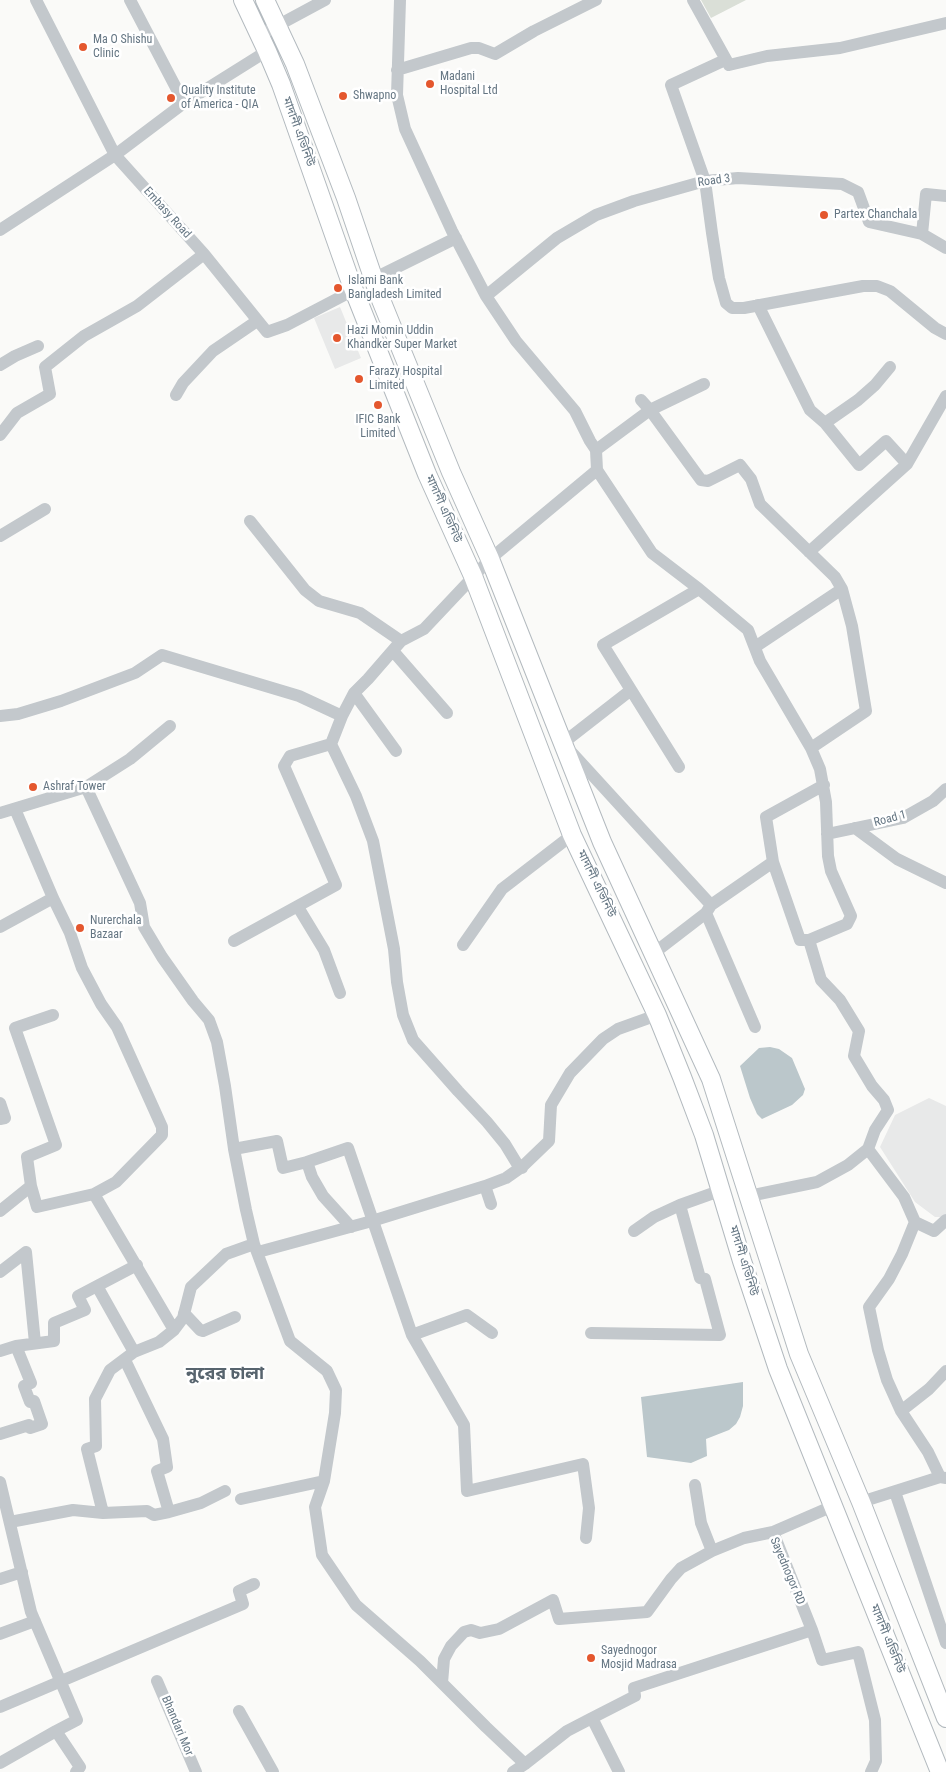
<!DOCTYPE html>
<meta charset="utf-8">
<style>
body{margin:0}
canvas{display:block;background:#fafaf8}
</style>
<canvas width="946" height="1772"></canvas>
<script>
const ctx = document.querySelector('canvas').getContext('2d');
ctx.lineJoin = 'round';
function paint(path, color) {
  ctx.fillStyle = color;
  ctx.fill(path, 'evenodd');
}
function toPath(rows) {
  const path = new Path2D();
  for (const r of rows) {
    path.moveTo(r[0], r[1]);
    for (let i = 2; i < r.length; i += 2) path.lineTo(r[i], r[i + 1]);
  }
  return path;
}
function stroke(path, color, width, dash) {
  ctx.strokeStyle = color;
  ctx.lineWidth = width;
  ctx.lineCap = dash ? 'butt' : 'round';
  ctx.setLineDash(dash || []);
  ctx.stroke(path);
}
function label(font, color, halo, rows, align = 'center') {
  ctx.font = font + ' "Roboto Condensed","Noto Sans Bengali",sans-serif';
  ctx.lineWidth = 5;
  ctx.setLineDash([]);
  ctx.textBaseline = 'middle';
  ctx.strokeStyle = halo;
  ctx.fillStyle = color;
  for (const [text, x, y, turn = 0] of rows) {
    ctx.save();
    ctx.translate(x, y);
    ctx.rotate((+turn || 0) * Math.PI / 180);
    ctx.textAlign = isNaN(turn) ? turn : align;
    if (halo) ctx.strokeText(text, 0, 0);
    ctx.fillText(text, 0, 0);
    ctx.restore();
  }
}
const built = toPath([
 [340,307,361,358,335,369,314,318],
 [929,1098,946,1106,946,1214,943,1217,935,1217,915,1202,880,1147,895,1115]
]);
const green = toPath([
 [701,0,746,0,711,18]
]);
const water = toPath([
 [770,1047,779,1049,792,1058,805,1089,803,1095,792,1105,762,1119,757,1114,750,1098,740,1066,759,1048],
 [743,1382,743,1406,740,1417,736,1424,729,1430,706,1439,707,1456,691,1463,647,1457,641,1397]
]);
const street = toPath([
 [36,0,115,155,204,254,267,332,287,325,354,290],
 [130,0,184,103],
 [400,0,397,95,405,129,452,231,486,296,516,341,575,411,590,441,596,450,597,470,652,553,699,589,748,630,760,661,811,748,820,769,826,802,828,856,831,871,851,916,847,924,809,940,821,980,840,1000,859,1031,854,1056,872,1086,884,1100,888,1110,875,1130,868,1149,904,1197,915,1222,902,1254,889,1279,869,1307,878,1350,887,1380,901,1411,928,1452,940,1477,946,1478],
 [693,0,729,65,767,56,840,48,946,23],
 [260,35,325,0],
 [725,60,671,85,705,181,712,233,719,278,726,303,732,308,744,308,863,286,877,286,890,291,935,328,946,334],
 [397,70,471,48,479,48,495,54,534,31,596,0],
 [0,230,115,155,184,103,267,51],
 [922,234,926,194,946,196],
 [373,279,456,238],
 [486,296,557,238,596,215,634,201,705,181,738,178,842,184,858,192,869,222,922,234,946,248],
 [758,305,810,410,825,423,859,465,886,441,907,464],
 [0,365,15,356,38,346],
 [176,395,183,383,213,351,257,321],
 [641,400,650,410,701,480,708,481,740,465,751,479,760,504,835,577,842,589,852,626,866,711,811,748],
 [825,423,858,400,875,385,890,367],
 [0,435,17,413,50,394,45,367,84,336,137,306,204,254],
 [596,450,650,410,704,384],
 [250,521,305,590,319,601,360,613,401,641],
 [0,536,45,509],
 [809,552,907,464,946,396],
 [755,647,842,589],
 [393,651,447,713],
 [631,690,563,743,711,905],
 [354,693,396,751],
 [0,716,18,714,61,701,135,673,162,655,299,696,342,716],
 [679,767,603,645,699,589],
 [86,787,140,903,144,927,162,957,193,1001,209,1020,217,1042,225,1086,234,1149,246,1210,254,1244,290,1341,327,1371,336,1390,335,1413,324,1481,315,1507,322,1555,356,1605,420,1661,486,1727,525,1764,513,1772],
 [15,809,53,898,70,933,82,968,101,1004,117,1027,162,1127,162,1135,116,1182,94,1194,37,1207,31,1186,27,1157,56,1145,15,1028,53,1015],
 [0,813,86,787,130,759,170,726],
 [855,828,897,859,946,883],
 [827,834,903,818,933,801,946,789],
 [298,907,324,950,340,993],
 [706,913,755,1027],
 [0,927,53,898],
 [809,940,800,940,773,862,766,817,824,785],
 [234,941,336,885,284,766,290,756,331,744],
 [463,945,502,889,572,835],
 [654,953,706,913,711,905,773,862],
 [0,1103,5,1118,0,1119],
 [234,1149,277,1141,283,1168,307,1162,312,1177,323,1196,351,1227],
 [307,1162,348,1148,412,1335,464,1425,467,1491,583,1464,589,1508,586,1538],
 [522,1168,519,1167,505,1144,487,1122,458,1091,413,1040,403,1015,397,982,394,949,373,841,356,796,331,744,342,716,354,693,368,679,401,641,424,629,490,559,597,470],
 [485,1186,506,1178,523,1166,549,1141,551,1105,570,1073,603,1039,618,1029,657,1015],
 [94,1194,174,1330],
 [749,1196,817,1182,848,1165,868,1149],
 [0,1211,31,1186],
 [915,1222,934,1231,946,1220],
 [634,1231,654,1217,680,1205,722,1190],
 [258,1252,372,1221,485,1186,491,1204],
 [0,1272,26,1252,35,1343],
 [184,1313,200,1330,203,1331,235,1317],
 [591,1333,720,1335,705,1279,700,1278,680,1205],
 [412,1335,467,1315,492,1333],
 [0,1351,16,1346,54,1341,54,1323,85,1310,78,1296,97,1286],
 [134,1352,97,1286,137,1265],
 [125,1360,163,1439,167,1467,157,1471,169,1512],
 [901,1411,929,1389,946,1371],
 [0,1434,29,1425,30,1428,42,1424,34,1401,30,1402,24,1386,31,1383,16,1346],
 [0,1482,31,1612,77,1720,56,1731,80,1767,76,1772],
 [695,1485,701,1523,712,1551],
 [225,1491,201,1503,169,1512,154,1515,147,1511,103,1513,87,1449,96,1446,95,1399,110,1370,134,1352,159,1342,174,1330,183,1318,191,1287,226,1254,254,1244],
 [895,1492,946,1643],
 [241,1499,324,1481],
 [861,1502,940,1477],
 [10,1522,73,1510,103,1513],
 [773,1532,833,1506],
 [0,1579,22,1572],
 [812,1630,822,1660,858,1652,875,1720,876,1761,871,1772],
 [0,1634,35,1621],
 [157,1681,196,1772],
 [442,1683,444,1659,451,1646,464,1632,471,1630,480,1633,499,1629,553,1600,559,1619,647,1612,671,1579,681,1568,712,1551,744,1538,773,1532,812,1630,634,1688,635,1696,592,1718],
 [0,1707,243,1604,239,1591,254,1584],
 [239,1711,273,1772],
 [0,1763,56,1731],
 [525,1764,567,1731,592,1718,619,1772]
]);
const secondary = toPath([
 [243,0,267,51,281,84,351,283,427,474,473,576,572,835,657,1015,682,1077,704,1135,742,1261,778,1369,940,1772],
 [265,0,295,64,346,198,379,295,451,472,490,559,602,842,711,1079,799,1354,861,1502,946,1718]
]);
const markers = [
 [83,47,5,"#e4572e"],
 [430,84,5,"#e4572e"],
 [343,96,5,"#e4572e"],
 [171,98,5,"#e4572e"],
 [824,215,5,"#e4572e"],
 [338,288,5,"#e4572e"],
 [337,338,5,"#e4572e"],
 [359,379,5,"#e4572e"],
 [378,405,5,"#e4572e"],
 [33,787,5,"#e4572e"],
 [80,928,5,"#e4572e"],
 [591,1658,5,"#e4572e"]
];
const poiNames = [
 ["Ma O Shishu",93,40],
 ["Clinic",93,54],
 ["Madani",440,77],
 ["Hospital Ltd",440,91],
 ["Quality Institute",181,91],
 ["of America - QIA",181,105],
 ["Shwapno",353,96],
 ["Partex Chanchala",834,215],
 ["Islami Bank",348,281],
 ["Bangladesh Limited",348,295],
 ["Hazi Momin Uddin",347,331],
 ["Khandker Super Market",347,345],
 ["Farazy Hospital",369,372],
 ["Limited",369,386],
 ["IFIC Bank",378,420,"center"],
 ["Limited",378,434,"center"],
 ["Ashraf Tower",43,787],
 ["Nurerchala",90,921],
 ["Bazaar",90,935],
 ["Sayednogor",601,1651],
 ["Mosjid Madrasa",601,1665]
];
const streetNames = [
 ["মাদানী এভিনিউ",298,132,70],
 ["Road 3",714,181,-8],
 ["Embasy Road",167,213,48],
 ["মাদানী এভিনিউ",443,509,66],
 ["Road 1",890,819,-15],
 ["মাদানী এভিনিউ",596,884,64],
 ["মাদানী এভিনিউ",743,1261,73],
 ["Sayednogor RD",787,1571,67],
 ["মাদানী এভিনিউ",887,1639,68],
 ["Bhandari Mor",177,1726,67]
];
const districtNames = [
 ["নুরের চালা",225,1374]
];
paint(built, '#e8e9e9');
paint(green, '#dadfd7');
paint(water, '#bbc7cb');
stroke(secondary, '#b3babf', 20);
stroke(street, '#c3c8cc', 12);
stroke(secondary, '#fff', 18);
for (const [x, y, r, color] of markers) {
  const dot = new Path2D();
  dot.arc(x, y, r, 0, 2 * Math.PI);
  ctx.fillStyle = color;
  ctx.fill(dot);
  stroke(dot, '#fff', 2);
}
label('12px', '#657683', '#fff', poiNames, 'left');
label('12px', '#657683', '#fff', streetNames);
label('bold 18px', '#57646e', '#fff', districtNames);
</script>
